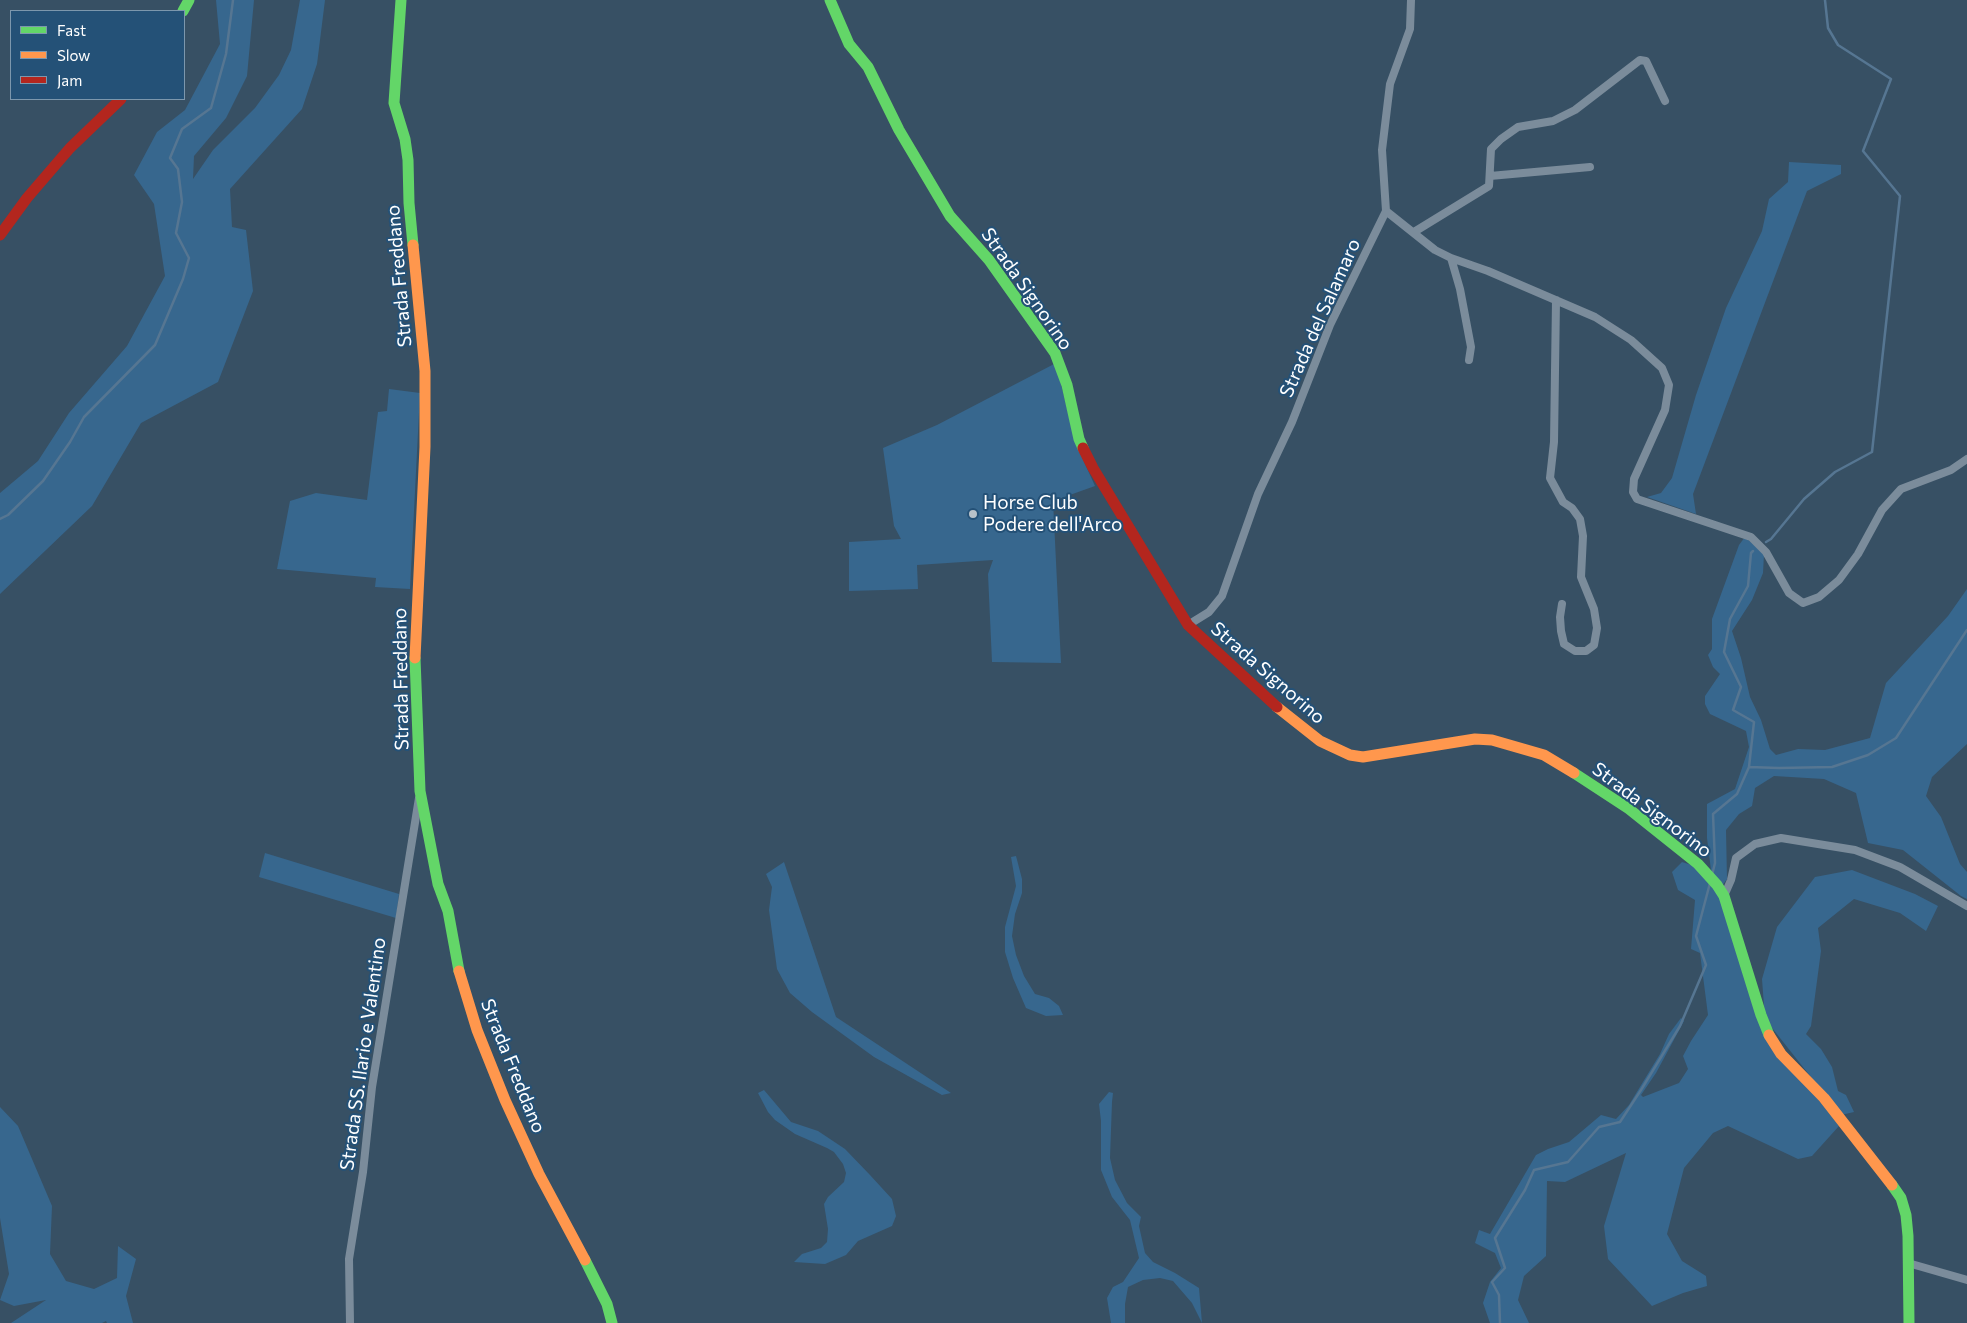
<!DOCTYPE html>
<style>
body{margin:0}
#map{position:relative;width:1967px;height:1323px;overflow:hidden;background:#375064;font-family:Commissioner,sans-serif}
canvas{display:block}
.legend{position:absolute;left:10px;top:10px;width:175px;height:90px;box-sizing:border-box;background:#245177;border:1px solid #7c97ad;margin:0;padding:6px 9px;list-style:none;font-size:15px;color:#fff}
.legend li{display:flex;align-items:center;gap:10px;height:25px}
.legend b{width:25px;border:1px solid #7c97ad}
</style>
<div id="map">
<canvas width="1967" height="1323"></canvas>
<ul class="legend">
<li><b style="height:6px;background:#63d668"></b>Fast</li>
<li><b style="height:6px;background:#ff974d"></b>Slow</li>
<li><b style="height:6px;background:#b3261e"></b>Jam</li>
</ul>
</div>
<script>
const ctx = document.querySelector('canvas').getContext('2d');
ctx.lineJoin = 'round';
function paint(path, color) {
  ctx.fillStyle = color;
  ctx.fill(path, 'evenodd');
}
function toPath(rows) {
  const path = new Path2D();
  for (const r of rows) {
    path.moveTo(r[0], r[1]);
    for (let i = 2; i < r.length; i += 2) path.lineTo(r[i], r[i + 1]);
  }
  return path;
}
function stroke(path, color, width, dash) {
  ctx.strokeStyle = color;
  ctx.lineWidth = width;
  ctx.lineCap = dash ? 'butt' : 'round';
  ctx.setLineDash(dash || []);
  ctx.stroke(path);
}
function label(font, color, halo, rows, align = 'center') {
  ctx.font = font + ' Commissioner,sans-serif';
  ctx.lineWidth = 4;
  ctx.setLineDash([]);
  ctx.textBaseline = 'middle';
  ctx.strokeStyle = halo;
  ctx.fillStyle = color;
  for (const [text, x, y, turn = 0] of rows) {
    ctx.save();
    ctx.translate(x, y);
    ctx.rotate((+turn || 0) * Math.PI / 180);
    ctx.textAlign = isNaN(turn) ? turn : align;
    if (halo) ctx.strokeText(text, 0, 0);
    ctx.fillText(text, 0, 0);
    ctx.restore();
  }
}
const green = toPath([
 [216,0,254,0,247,76,226,118,194,156,193,179,213,150,255,108,279,75,291,50,300,0,325,0,317,64,302,109,230,189,232,227,246,230,253,291,218,382,141,423,92,506,0,594,0,493,38,461,69,413,127,346,165,276,154,204,134,175,157,132,185,110,220,44],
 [1789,162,1841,165,1841,174,1807,191,1693,494,1696,514,1647,497,1661,493,1672,478,1696,395,1726,308,1762,231,1769,199,1788,182],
 [1056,363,1075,442,1095,486,1053,501,1061,663,992,662,988,574,993,560,917,565,918,589,849,591,849,542,901,539,894,526,883,448,937,425],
 [389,389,420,393,410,589,375,587,376,578,277,569,290,501,316,493,367,500,378,412,387,411],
 [1745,537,1764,554,1763,573,1752,600,1732,631,1741,658,1750,697,1761,720,1770,749,1776,755,1798,749,1825,750,1870,738,1886,683,1948,616,1967,589,1967,744,1932,777,1926,796,1941,817,1960,864,1967,872,1967,899,1961,896,1903,850,1868,843,1856,793,1824,779,1774,776,1755,788,1752,806,1739,814,1726,830,1727,879,1722,886,1711,870,1707,838,1707,804,1735,789,1749,747,1746,731,1710,714,1705,704,1705,696,1720,674,1713,667,1708,655,1712,649,1712,619,1739,545],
 [265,853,399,894,396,918,259,877],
 [1016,856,1022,879,1022,893,1015,914,1012,936,1016,955,1024,976,1035,994,1049,998,1059,1006,1063,1015,1046,1016,1026,1008,1013,978,1005,952,1005,927,1016,886,1011,857],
 [784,862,836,1017,951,1093,942,1095,874,1057,812,1012,790,993,777,969,769,910,772,887,766,874],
 [1682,862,1698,867,1718,891,1762,1027,1839,1126,1812,1156,1798,1159,1728,1126,1713,1133,1684,1168,1667,1234,1682,1261,1706,1276,1707,1286,1683,1293,1652,1306,1608,1259,1604,1226,1626,1153,1565,1182,1547,1181,1546,1256,1524,1276,1518,1300,1529,1323,1490,1323,1483,1303,1490,1282,1501,1268,1495,1253,1475,1243,1479,1230,1490,1234,1536,1155,1548,1149,1569,1142,1601,1115,1616,1119,1629,1105,1660,1054,1669,1034,1681,1018,1684,1021,1656,1073,1641,1095,1643,1097,1679,1083,1688,1069,1683,1056,1691,1041,1708,1015,1700,953,1691,949,1695,900,1678,890,1672,872],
 [1852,870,1915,894,1938,906,1926,931,1900,913,1854,899,1818,928,1821,951,1811,1026,1806,1034,1821,1049,1832,1067,1838,1091,1846,1095,1854,1112,1841,1115,1765,1019,1762,979,1777,927,1815,877],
 [764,1090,791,1122,818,1131,845,1149,870,1175,892,1199,896,1216,892,1226,858,1241,846,1255,825,1264,794,1262,802,1254,821,1248,827,1242,828,1229,824,1204,828,1197,844,1182,846,1173,843,1164,834,1152,827,1148,795,1134,775,1120,768,1112,758,1093],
 [1109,1092,1113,1093,1112,1102,1110,1158,1115,1180,1127,1203,1141,1217,1139,1226,1145,1253,1153,1262,1175,1273,1199,1288,1202,1323,1192,1303,1173,1281,1160,1278,1143,1280,1128,1287,1125,1304,1125,1323,1111,1323,1107,1298,1113,1287,1123,1282,1139,1258,1130,1220,1112,1197,1101,1170,1101,1121,1099,1104],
 [0,1107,18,1126,52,1206,50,1254,66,1281,94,1289,117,1278,118,1246,136,1259,126,1296,133,1323,107,1323,106,1321,102,1323,11,1323,46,1300,14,1306,0,1300,9,1274,0,1218]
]);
const stream = toPath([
 [0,519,8,515,43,481,70,442,84,417,155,345,183,279,189,258,176,233,182,202,178,169,170,158,182,129,211,108,226,54,233,0],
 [1766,542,1771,539,1804,499,1835,472,1872,452,1900,196,1863,151,1891,79,1838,45,1828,28,1825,0],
 [1749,767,1754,722,1733,710,1741,687,1724,652,1730,619,1748,586,1751,553,1753,551],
 [1712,875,1715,863,1713,814,1737,794,1749,767,1779,768,1832,767,1868,755,1896,738,1967,630],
 [1500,1323,1499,1295,1492,1282,1505,1268,1495,1238,1525,1190,1534,1170,1568,1162,1599,1127,1620,1122,1641,1090,1680,1026,1706,965,1696,936,1710,883]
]);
const street = toPath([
 [1490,176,1590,167],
 [1386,211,1435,250,1451,258,1460,289,1471,347,1469,360],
 [1414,232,1489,186,1491,149,1501,139,1518,127,1553,121,1575,110,1640,60,1646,61,1665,101],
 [1451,258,1488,271,1595,317,1631,340,1662,368,1669,385,1665,410,1634,479,1633,492,1637,499,1751,537,1766,552,1789,593,1803,603,1819,597,1839,580,1858,554,1882,510,1901,489,1951,470,1967,459],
 [1556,300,1554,442,1550,478,1563,502,1572,508,1580,519,1583,536,1581,577,1594,609,1597,628,1594,645,1586,651,1575,651,1564,644,1561,631,1560,617,1562,604],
 [1188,625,1209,612,1222,596,1258,494,1292,422,1330,325,1386,211,1382,150,1390,84,1410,29,1411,0],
 [1724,896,1731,880,1736,858,1755,844,1781,838,1855,850,1900,867,1967,906],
 [1908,1263,1967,1280],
 [350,1323,349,1259,363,1172,372,1087,419,798]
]);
const fast = toPath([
 [401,0,394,103,405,139,408,160,409,203,413,245],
 [830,0,849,44,868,67,899,130,950,216,989,260,1055,353,1067,385,1079,439,1083,448],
 [183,11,189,0],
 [415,658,420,791,438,884,448,911,459,971],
 [1574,773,1629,809,1698,864,1717,885,1724,896,1761,1015,1769,1035],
 [1892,1185,1901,1198,1906,1215,1908,1236,1909,1323],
 [585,1260,607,1304,612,1323]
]);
const slow = toPath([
 [413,245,425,371,425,447,415,658],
 [1277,707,1320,741,1350,755,1363,757,1475,739,1492,740,1544,755,1574,773],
 [459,971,477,1030,505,1100,539,1174,585,1260],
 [1769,1035,1781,1054,1824,1098,1892,1185]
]);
const jam = toPath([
 [0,235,27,198,70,148,121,99],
 [1083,448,1093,468,1188,625,1277,707]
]);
const markers = [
 [973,514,5,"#b9c2c9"]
];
const streetNames = [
 ["Strada Freddano",399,276,-95],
 ["Strada Signorino",1027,289,55],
 ["Strada del Salamaro",1320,318,-66],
 ["Strada Signorino",1268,673,41],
 ["Strada Freddano",401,679,-91],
 ["Strada Signorino",1652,810,37],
 ["Strada SS. Ilario e Valentino",363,1054,-82],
 ["Strada Freddano",513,1066,68]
];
const poiNames = [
 ["Horse Club",983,503],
 ["Podere dell'Arco",983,525]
];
paint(green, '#37678e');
stroke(stream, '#567692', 2.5);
stroke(street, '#7b8c9b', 8);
stroke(fast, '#63d668', 11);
stroke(slow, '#ff974d', 11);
stroke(jam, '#b3261e', 11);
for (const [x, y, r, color] of markers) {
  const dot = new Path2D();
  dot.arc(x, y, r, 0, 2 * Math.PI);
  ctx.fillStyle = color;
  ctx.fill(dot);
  stroke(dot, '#245177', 2);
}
label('19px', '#fff', '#245177', streetNames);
label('19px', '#fff', '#245177', poiNames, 'left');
</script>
